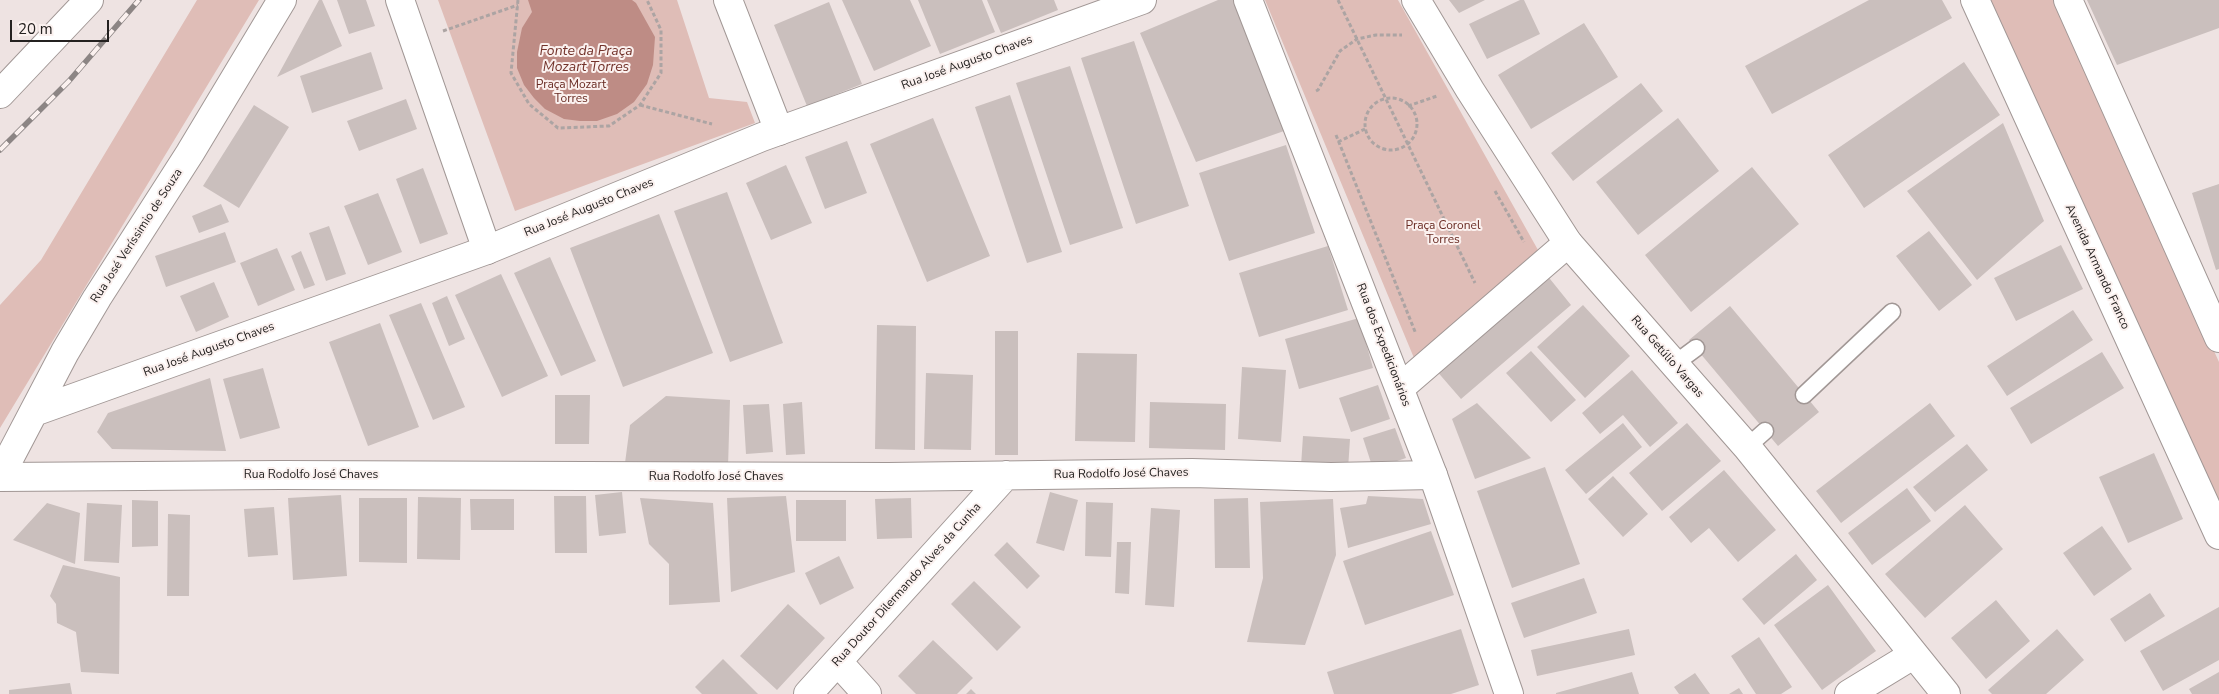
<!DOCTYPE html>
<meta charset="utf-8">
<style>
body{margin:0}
#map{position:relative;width:2219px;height:694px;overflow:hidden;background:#eee3e2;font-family:"Nunito Sans",sans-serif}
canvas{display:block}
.scale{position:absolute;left:10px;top:20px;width:99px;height:22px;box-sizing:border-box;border:2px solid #242120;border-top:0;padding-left:6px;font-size:15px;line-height:18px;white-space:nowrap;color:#242120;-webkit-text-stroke:4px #fbf1ef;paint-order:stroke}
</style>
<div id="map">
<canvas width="2219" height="694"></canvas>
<div class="scale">20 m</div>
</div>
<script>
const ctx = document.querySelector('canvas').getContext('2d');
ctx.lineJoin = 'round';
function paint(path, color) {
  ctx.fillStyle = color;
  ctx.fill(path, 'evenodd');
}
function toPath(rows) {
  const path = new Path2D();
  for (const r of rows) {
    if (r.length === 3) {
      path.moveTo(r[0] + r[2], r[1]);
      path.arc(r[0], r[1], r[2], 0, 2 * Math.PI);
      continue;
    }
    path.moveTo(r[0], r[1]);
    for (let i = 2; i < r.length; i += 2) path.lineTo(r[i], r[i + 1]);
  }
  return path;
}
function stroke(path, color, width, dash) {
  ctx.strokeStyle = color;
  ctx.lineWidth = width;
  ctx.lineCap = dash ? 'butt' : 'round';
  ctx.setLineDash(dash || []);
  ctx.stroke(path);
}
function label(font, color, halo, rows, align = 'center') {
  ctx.font = font + ' "Nunito Sans",sans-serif';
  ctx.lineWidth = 4;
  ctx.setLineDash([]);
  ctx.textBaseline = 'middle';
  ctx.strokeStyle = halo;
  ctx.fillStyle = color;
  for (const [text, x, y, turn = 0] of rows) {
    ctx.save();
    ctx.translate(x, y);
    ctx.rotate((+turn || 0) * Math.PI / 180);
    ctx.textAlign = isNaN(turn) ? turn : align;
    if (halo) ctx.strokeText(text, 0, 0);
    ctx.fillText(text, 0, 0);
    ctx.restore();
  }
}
const green = toPath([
 [197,0,259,0,0,428,0,305,41,260],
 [438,0,677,0,709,98,747,102,755,123,515,211],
 [1265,0,1398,0,1538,250,1414,358],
 [1990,0,2054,0,2219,362,2219,507]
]);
const water = toPath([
 [528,0,632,0,636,3,655,37,653,65,647,84,634,102,617,114,597,121,580,121,564,119,545,109,534,98,524,85,517,68,517,52,522,28,532,12]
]);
const building = toPath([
 [319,0,322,0,342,46,277,77],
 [337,0,366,0,375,26,349,34],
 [842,0,910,0,931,46,874,71],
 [918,0,982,0,995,32,940,54],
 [987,0,1054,0,1058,10,1001,33],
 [1218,0,1235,0,1284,131,1196,162,1140,33],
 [1449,0,1485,0,1459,13],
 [1520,0,1524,0,1540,34,1487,59,1469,24],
 [1869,0,1942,0,1952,18,1772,114,1745,66],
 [2087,0,2219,0,2219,28,2117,65],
 [829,2,862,84,807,106,774,25],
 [1584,23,1618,77,1531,129,1498,75],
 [1134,41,1189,206,1136,224,1081,58],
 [371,52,383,89,312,113,300,76],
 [1964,62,2000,115,1864,208,1828,155],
 [1070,66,1123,228,1070,245,1016,83],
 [1641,83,1663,111,1573,181,1551,153],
 [1010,95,1062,252,1027,263,975,107],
 [406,99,417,129,359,151,347,121],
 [254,105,289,127,239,208,203,186],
 [933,118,990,256,927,282,870,144],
 [1678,118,1719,171,1638,235,1596,182],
 [2003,123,2044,221,1977,280,1907,191],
 [847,141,867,193,825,209,805,157],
 [1286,145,1315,233,1229,261,1199,173],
 [786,165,812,223,771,240,746,183],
 [1752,167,1799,224,1691,312,1645,255],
 [423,168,448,234,420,244,396,179],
 [2219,184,2219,269,2216,270,2192,193],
 [727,192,783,343,730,362,674,211],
 [378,193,402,252,368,265,344,206],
 [221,204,229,222,199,233,192,216],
 [659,214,713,353,623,387,570,248],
 [329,226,346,274,326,281,309,233],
 [1929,231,1972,285,1939,311,1896,256],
 [225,232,236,262,166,287,155,256],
 [2061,245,2083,289,2016,321,1994,278],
 [1328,246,1348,310,1259,337,1239,273],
 [277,248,295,290,258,306,240,263],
 [301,251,315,285,304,289,291,256],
 [550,257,596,361,561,376,514,273],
 [501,274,548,376,502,397,455,295],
 [1546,274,1571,305,1461,399,1435,369],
 [214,282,229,317,196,332,180,296],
 [447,296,465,339,449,346,432,303],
 [421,303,465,407,433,420,389,315],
 [1583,305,1630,356,1585,398,1537,347],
 [1730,306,1819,412,1778,446,1689,340],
 [2073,310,2093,340,2007,396,1987,366],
 [1359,318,1373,368,1299,389,1285,339],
 [380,323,419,427,368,446,329,342],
 [877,325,916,326,915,450,875,449],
 [995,331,1018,331,1018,455,995,455],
 [1531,351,1576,400,1551,422,1506,373],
 [2102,352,2124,388,2031,444,2010,408],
 [1077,353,1137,354,1135,442,1075,441],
 [1242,367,1286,370,1281,442,1238,439],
 [263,368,280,428,240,439,223,379],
 [1632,370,1678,423,1650,447,1623,415,1600,434,1582,413],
 [926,373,973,375,971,450,924,449],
 [210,378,226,451,112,449,97,432,108,413],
 [1378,385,1390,419,1351,432,1339,398],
 [555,395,590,395,589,444,555,444],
 [666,396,730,400,728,467,625,463,630,425],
 [802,402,805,454,786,455,783,404],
 [1150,402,1226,404,1225,450,1149,448],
 [1477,403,1531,458,1475,479,1452,419],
 [1930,403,1955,436,1841,523,1816,491],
 [769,404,773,452,746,454,743,405],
 [1623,423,1642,447,1586,494,1565,470],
 [1687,423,1721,461,1662,511,1629,473],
 [1395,428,1406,458,1373,469,1363,438],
 [1303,436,1350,439,1348,469,1301,466],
 [1967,444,1988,470,1935,512,1913,487],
 [2154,453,2183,519,2128,543,2099,477],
 [1545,467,1580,564,1512,588,1477,491],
 [1724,470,1776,530,1738,562,1709,528,1691,543,1669,517],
 [1613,476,1648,514,1623,537,1588,499],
 [1907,488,1931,521,1872,565,1848,533],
 [622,492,626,533,599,536,595,495],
 [1050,492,1078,500,1064,551,1036,543],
 [341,495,347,576,293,580,288,498],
 [554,496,586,496,587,553,555,553],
 [786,496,795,572,731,592,727,498],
 [1368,496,1423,499,1431,524,1348,548,1340,508,1366,504],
 [418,497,461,498,460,560,417,559],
 [359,498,407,498,407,563,359,562],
 [640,498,713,503,720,602,669,605,669,564,649,544],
 [911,498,912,538,877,539,875,499],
 [1248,498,1250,568,1215,568,1214,499],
 [470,499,514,499,514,530,471,530],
 [1333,499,1336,555,1305,645,1247,642,1263,578,1260,502],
 [132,500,158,501,158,546,132,547],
 [796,500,846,500,846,541,796,541],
 [1086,502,1113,503,1111,557,1085,556],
 [47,503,80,513,75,564,13,540],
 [87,503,122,505,119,563,84,561],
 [1965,505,2003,549,1925,618,1885,574],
 [274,507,278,555,248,557,244,509],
 [1151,508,1180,510,1174,607,1145,605],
 [168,514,190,515,189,596,167,596],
 [2102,526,2132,569,2094,596,2063,553],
 [1431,531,1454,595,1365,625,1343,561],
 [1007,542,1040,576,1027,589,994,555],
 [1117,542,1131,542,1129,594,1115,593],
 [1796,554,1817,580,1764,625,1742,599],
 [839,556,854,588,820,605,805,573],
 [63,565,120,577,119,674,81,672,76,632,57,623,56,604,50,596],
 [1584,578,1597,613,1524,638,1511,603],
 [974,581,1021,627,997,651,951,604],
 [1828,585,1876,651,1822,690,1774,625],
 [2150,593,2165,616,2125,642,2110,619],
 [1996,600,2030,641,1986,679,1951,638],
 [788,604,825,638,777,690,740,656],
 [2219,607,2219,660,2163,691,2140,651],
 [1461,629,1479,685,1451,694,1334,694,1327,672],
 [1629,629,1635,655,1537,676,1531,650],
 [2057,629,2084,660,2046,694,1992,694,1988,690],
 [1759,637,1792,687,1781,694,1756,694,1731,656],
 [933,640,973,678,957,694,916,694,898,676],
 [723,659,758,694,702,694,695,687],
 [1632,672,1639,694,1556,694,1556,693],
 [2219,672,2219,694,2192,694,2189,689],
 [1695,673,1710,694,1679,694,1674,687],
 [70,683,72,694,9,694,9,690],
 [1739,688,1743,694,1729,694],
 [971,689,976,694,966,694]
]);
const path = toPath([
 [518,0,511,73,529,104,558,128,609,126,640,105,661,73,661,30,647,0],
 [1338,0,1475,283],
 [443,31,518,5],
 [1316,91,1318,90,1340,51,1357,39,1376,35,1402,35],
 [1391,124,26],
 [640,105,712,124],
 [1408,106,1437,96],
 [1336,135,1416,334],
 [1338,142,1365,129],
 [1495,191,1524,242]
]);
const lane = toPath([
 [1673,365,1696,348],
 [1804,395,1892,312],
 [1747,447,1765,431]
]);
const street = toPath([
 [400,0,487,250],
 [728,0,779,131],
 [0,94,89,0],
 [1400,388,1568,243],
 [0,477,281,475,888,477,1192,473,1331,477,1433,475],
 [838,662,867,694],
 [808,694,1006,475]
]);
const secondary = toPath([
 [1248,0,1433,475,1509,694],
 [1416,0,1470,90,1568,243,1747,447,1946,694],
 [1975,0,2219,535],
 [2068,0,2219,338],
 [34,412,487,250,762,137,1142,0],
 [0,476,65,352,97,298,190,153,282,0],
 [1849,694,1913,655]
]);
const rail = toPath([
 [0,150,69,81,139,0]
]);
const streetNames = [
 ["Rua José Augusto Chaves",967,63,-20],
 ["Rua José Augusto Chaves",589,208,-22],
 ["Rua José Veríssimio de Souza",137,236,-57],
 ["Avenida Armando Franco",2097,267,65],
 ["Rua dos Expedicionários",1383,345,69],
 ["Rua José Augusto Chaves",209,350,-20],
 ["Rua Getúlio Vargas",1667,357,49],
 ["Rua Rodolfo José Chaves",1121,474,-1],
 ["Rua Rodolfo José Chaves",311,475],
 ["Rua Rodolfo José Chaves",716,477],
 ["Rua Doutor Dilermando Alves da Cunha",907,585,-48]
];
const parkNames = [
 ["Praça Mozart",571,85],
 ["Torres",571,99],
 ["Praça Coronel",1443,226],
 ["Torres",1443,240]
];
const waterNames = [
 ["Fonte da Praça",586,52],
 ["Mozart Torres",586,68]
];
paint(green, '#dfbdb7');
paint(water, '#be8c85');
paint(building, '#cabfbd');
stroke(lane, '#a19795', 19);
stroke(street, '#a19795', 30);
stroke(secondary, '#a19795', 30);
stroke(path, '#aca4a3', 3, [4, 2.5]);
stroke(lane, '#fff', 16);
stroke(street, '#fff', 28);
stroke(secondary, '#fff', 28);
stroke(rail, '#8c8584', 5.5);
stroke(rail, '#fbf1ef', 4, [11]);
label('12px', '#242120', '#fbf1ef', streetNames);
label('12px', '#682a22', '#fbf1ef', parkNames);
label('italic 14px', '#73332b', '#fbf1ef', waterNames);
</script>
